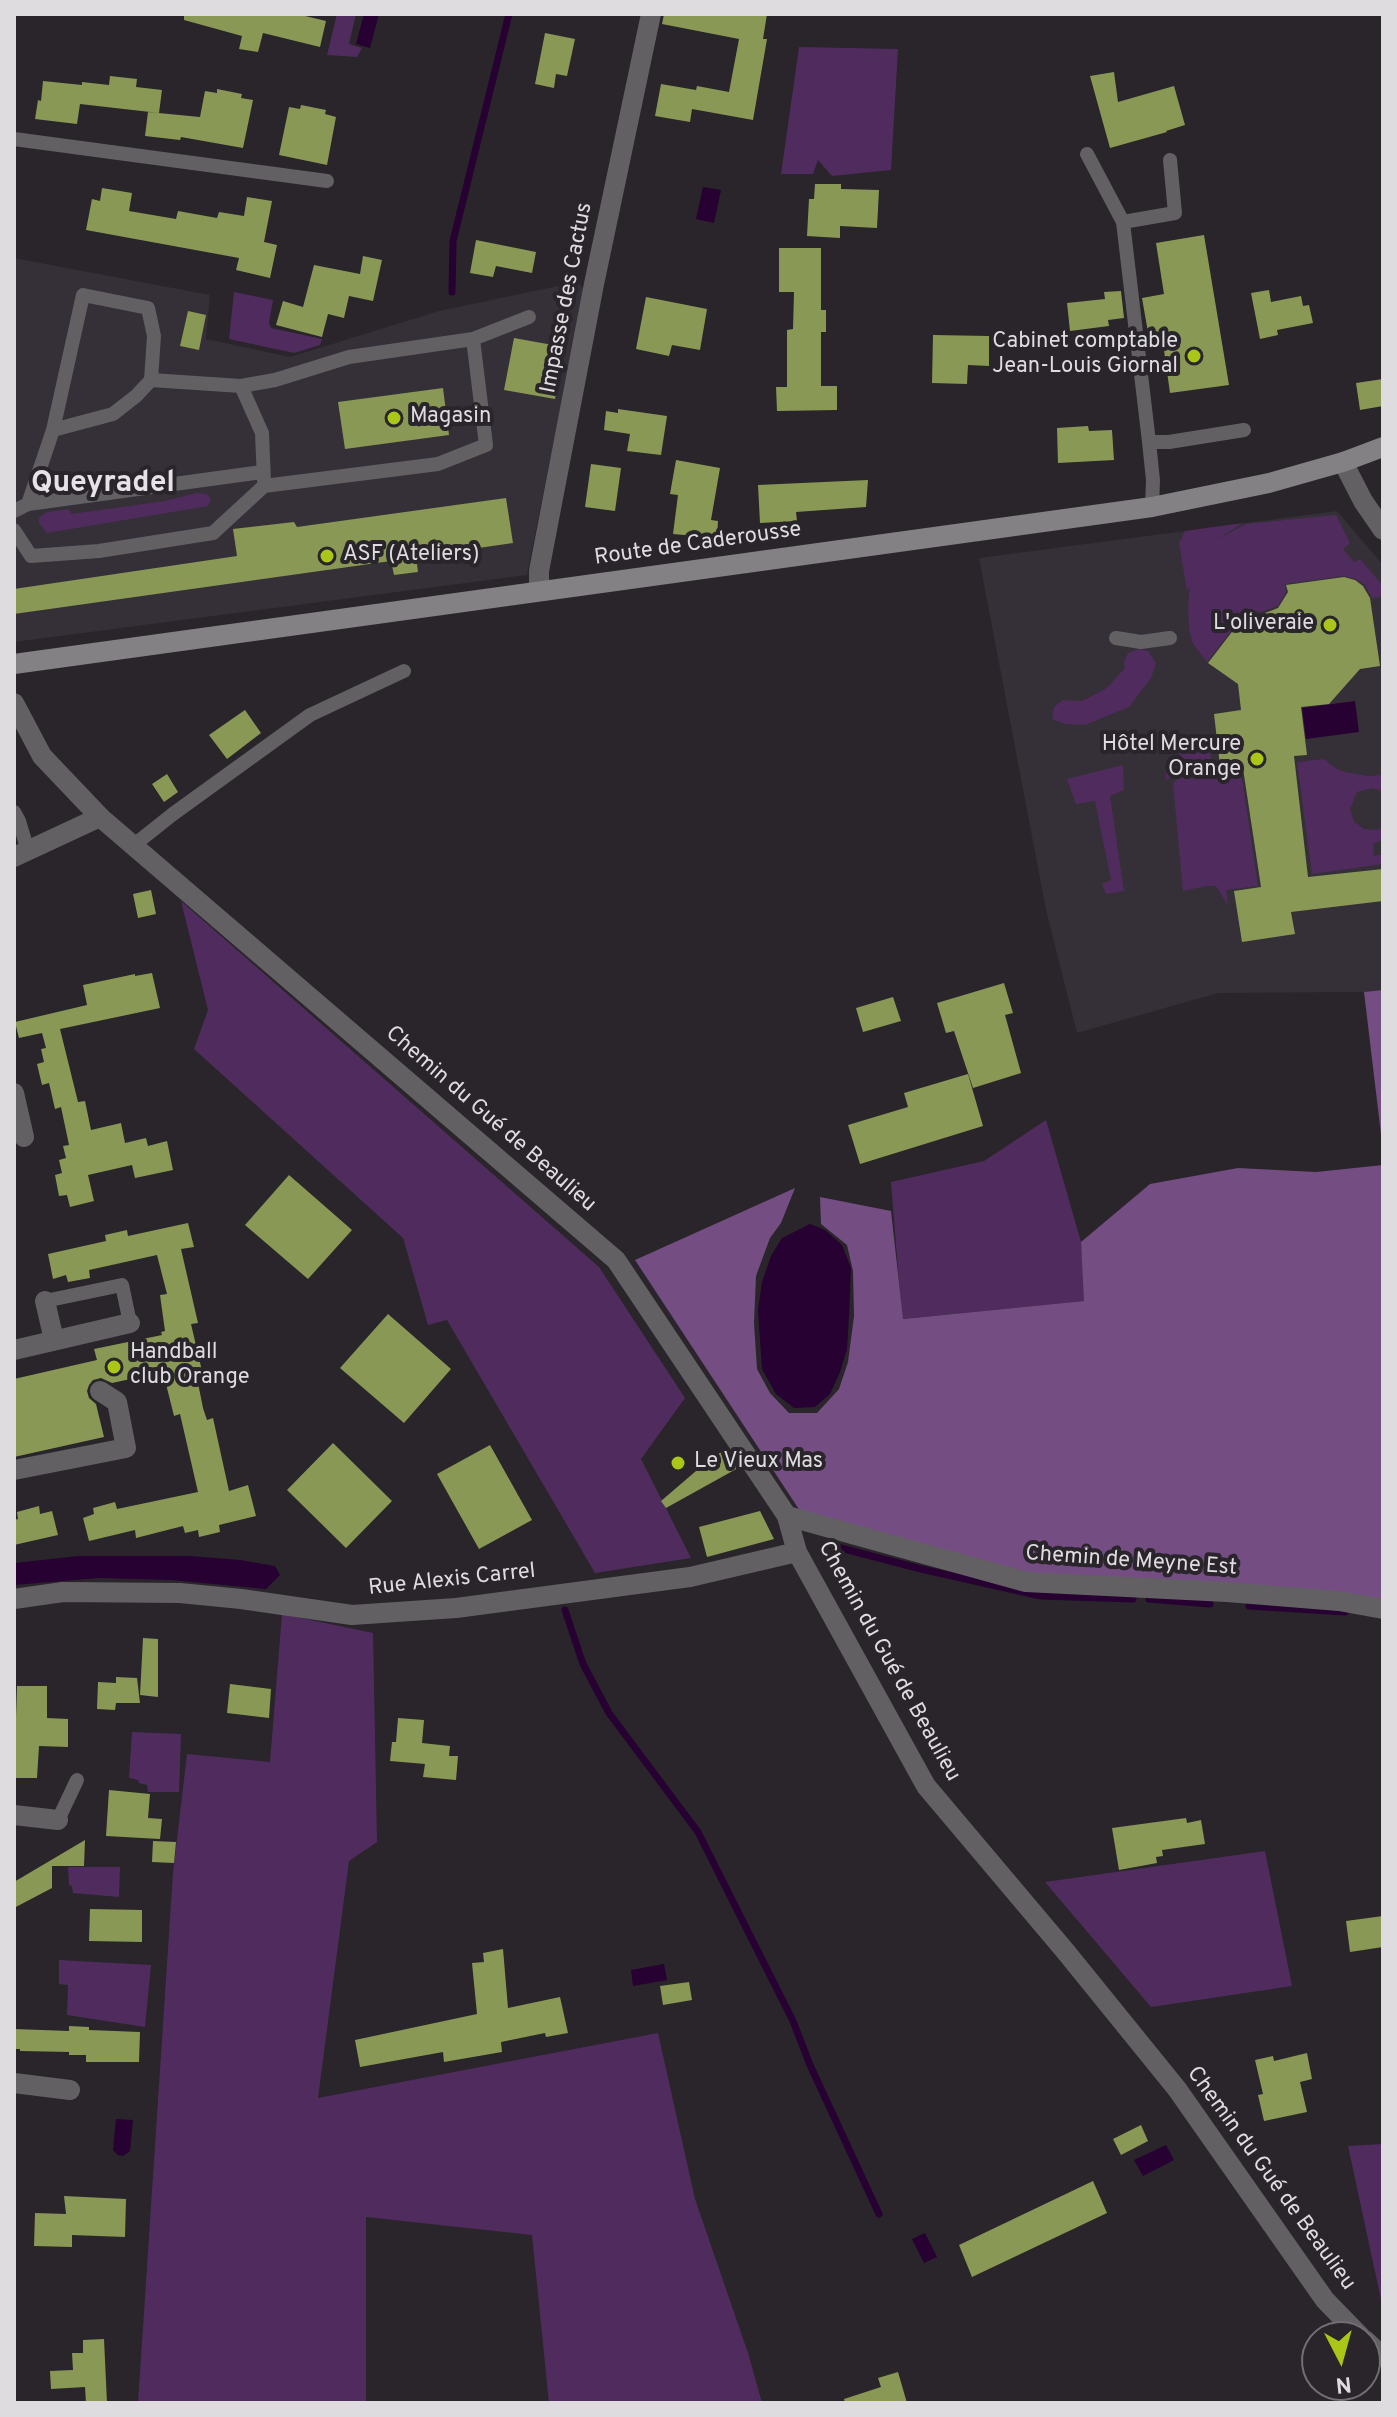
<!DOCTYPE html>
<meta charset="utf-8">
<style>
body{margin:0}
#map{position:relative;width:1397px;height:2417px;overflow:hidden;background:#29252a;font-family:Overpass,sans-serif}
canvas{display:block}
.frame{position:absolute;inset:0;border:16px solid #dfdce0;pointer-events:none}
.north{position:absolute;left:1301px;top:2321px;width:80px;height:80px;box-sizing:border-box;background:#29252a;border:2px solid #726e73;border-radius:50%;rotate:174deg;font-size:22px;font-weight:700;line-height:32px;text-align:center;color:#dfdce0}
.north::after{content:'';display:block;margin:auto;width:28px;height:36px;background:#aac718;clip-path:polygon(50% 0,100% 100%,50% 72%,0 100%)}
</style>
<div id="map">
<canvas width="1397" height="2417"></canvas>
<div class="frame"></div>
<div class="north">N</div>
</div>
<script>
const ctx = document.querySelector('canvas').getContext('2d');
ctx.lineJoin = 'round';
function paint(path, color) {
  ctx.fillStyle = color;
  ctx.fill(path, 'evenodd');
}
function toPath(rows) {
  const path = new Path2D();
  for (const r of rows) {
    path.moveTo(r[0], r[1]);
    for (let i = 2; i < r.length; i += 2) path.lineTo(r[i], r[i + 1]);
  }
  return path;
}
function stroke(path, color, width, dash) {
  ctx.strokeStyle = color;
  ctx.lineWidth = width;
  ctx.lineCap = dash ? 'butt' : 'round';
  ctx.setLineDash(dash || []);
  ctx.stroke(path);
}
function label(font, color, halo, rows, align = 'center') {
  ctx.font = font + ' Overpass,sans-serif';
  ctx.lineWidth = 8;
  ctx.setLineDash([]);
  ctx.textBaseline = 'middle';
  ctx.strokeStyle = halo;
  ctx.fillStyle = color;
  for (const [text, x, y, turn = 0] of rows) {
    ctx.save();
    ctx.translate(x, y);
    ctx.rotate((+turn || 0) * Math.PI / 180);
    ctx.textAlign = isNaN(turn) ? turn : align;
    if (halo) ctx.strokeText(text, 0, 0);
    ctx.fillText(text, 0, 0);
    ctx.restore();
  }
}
const built = toPath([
 [14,258,210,295,206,339,290,357,439,311,577,282,584,289,527,575,14,642],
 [1337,511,1383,565,1383,990,1364,992,1218,993,1077,1033,1046,910,979,558]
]);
const green = toPath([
 [337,14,356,14,349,44,362,48,357,57,327,55],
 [799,47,898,49,891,170,832,176,818,160,813,174,781,174],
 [234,292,273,300,269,323,271,328,322,339,320,345,294,353,229,339],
 [197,493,207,494,211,500,208,506,47,533,39,523,39,518,42,515,48,512,69,509,71,514,165,501],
 [1336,515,1350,543,1343,549,1354,562,1360,559,1383,586,1380,597,1372,598,1365,585,1354,578,1343,576,1285,584,1286,592,1278,606,1261,612,1247,610,1207,662,1193,644,1189,629,1188,607,1190,585,1187,591,1179,543,1185,531,1243,523,1216,540,1246,524],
 [1139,649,1148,651,1156,663,1151,678,1129,707,1085,725,1066,724,1052,719,1054,707,1063,700,1082,701,1107,688,1125,668,1124,662,1128,653],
 [1166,733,1177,740,1187,744,1209,742,1212,767,1197,763,1166,780,1166,766,1176,767,1181,763,1181,755,1166,741],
 [1324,759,1337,769,1345,772,1368,776,1383,775,1383,791,1372,788,1357,792,1350,809,1354,822,1364,829,1377,830,1383,828,1383,839,1373,844,1374,856,1383,854,1383,864,1312,874,1297,762],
 [1123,765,1124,790,1110,796,1124,891,1106,894,1102,884,1111,880,1095,801,1076,804,1067,779],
 [1216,770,1217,780,1242,778,1258,886,1226,890,1228,905,1216,886,1206,886,1183,891,1173,783,1182,775],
 [181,901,599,1267,685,1398,641,1459,691,1558,595,1573,447,1320,428,1325,403,1238,194,1049,208,1010],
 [1046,1120,1081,1242,1085,1301,902,1319,891,1182,984,1161],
 [282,1614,373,1633,377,1842,349,1861,318,2098,658,2033,695,2199,748,2353,762,2403,549,2403,532,2235,366,2217,366,2403,138,2403,173,1873,187,1754,270,1762],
 [132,1732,181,1734,179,1792,148,1792,147,1785,139,1783,138,1780,129,1778],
 [1265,1851,1292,1986,1151,2007,1045,1882],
 [68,1867,120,1867,119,1897,73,1893,72,1886,69,1885],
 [59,1960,151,1965,145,2027,67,2015,68,1985,59,1984],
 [1383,2144,1383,2309,1348,2146]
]);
const forest = toPath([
 [1383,990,1383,1151,1364,992],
 [1383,1165,1383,1602,1034,1576,802,1514,635,1260,795,1188,781,1223,770,1238,756,1276,754,1323,757,1369,770,1393,789,1413,817,1413,839,1389,848,1362,854,1316,853,1271,847,1245,821,1224,820,1197,891,1211,903,1319,1084,1301,1081,1242,1150,1184,1238,1168,1316,1172]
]);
const water = toPath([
 [364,14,379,14,370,48,356,44],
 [703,187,721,190,714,223,696,219],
 [1355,701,1359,732,1306,739,1302,708],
 [810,1224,825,1230,842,1245,851,1268,849,1316,847,1349,840,1372,830,1394,815,1407,794,1408,776,1394,762,1369,758,1310,762,1282,771,1256,782,1238],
 [79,1556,190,1556,240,1560,275,1566,280,1575,266,1589,172,1580,99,1578,14,1585,14,1563],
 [664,1964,667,1980,633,1986,631,1970],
 [116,2119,133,2120,130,2151,123,2156,118,2155,113,2150],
 [1166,2145,1174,2160,1143,2176,1134,2160],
 [925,2233,937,2257,924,2263,912,2239]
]);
const stream = toPath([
 [452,292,453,241,509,14],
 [829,1545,921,1569,1041,1596,1133,1599],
 [1149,1599,1210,1604],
 [1249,1606,1345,1612],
 [565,1610,583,1664,609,1713,698,1832,793,2021,810,2065,879,2214]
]);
const building = toPath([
 [184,14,297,14,326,21,320,47,263,33,258,52,239,49,242,36,184,20],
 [664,14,767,14,763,39,767,39,753,120,692,109,690,122,655,116,661,84,696,90,697,86,729,92,739,39,662,24],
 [545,33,575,39,567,76,556,74,554,88,535,84],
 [1114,72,1118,102,1174,86,1185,125,1166,131,1167,132,1110,148,1090,76],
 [110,76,137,79,136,87,162,90,159,113,80,104,77,124,35,119,38,100,41,101,43,81,82,85,82,82,109,85],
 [217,89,242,94,241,98,253,100,243,148,181,137,180,140,145,136,148,112,200,117,205,91,217,93],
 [301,105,326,110,325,114,336,117,327,165,279,155,289,107,300,109],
 [815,184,841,184,841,189,879,190,877,228,840,226,840,238,807,236,809,199,814,199],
 [102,188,132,193,129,211,176,219,178,211,217,218,219,212,244,216,247,197,272,201,264,242,277,245,270,278,236,270,239,258,86,230,92,199,100,201],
 [1204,235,1229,385,1170,393,1162,336,1149,338,1142,298,1164,294,1156,243],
 [476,240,536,252,532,273,496,266,493,277,470,273],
 [779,248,821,248,821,310,826,310,826,332,821,332,821,386,837,386,837,410,777,411,776,387,787,387,787,330,793,329,794,292,779,292],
 [363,256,382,260,373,301,349,296,344,318,328,314,322,337,276,325,283,301,303,307,314,265,360,274],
 [1269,290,1271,302,1301,296,1303,306,1309,305,1313,323,1277,330,1278,335,1260,339,1251,293],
 [1121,291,1124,318,1108,320,1109,326,1070,331,1067,303,1105,299,1104,292],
 [646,297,707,309,700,350,672,345,669,356,636,349],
 [188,311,206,315,199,350,180,346],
 [933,335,989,336,989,366,968,365,967,384,932,383],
 [514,338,564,347,555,399,504,390],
 [1383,379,1383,406,1360,410,1356,383],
 [443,388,449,435,345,449,338,402],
 [618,409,667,416,661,455,627,451,630,434,604,430,606,411,618,413],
 [1088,426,1089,431,1112,430,1114,460,1058,463,1057,428],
 [676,460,720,468,711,520,718,521,717,538,673,534,678,495,670,494],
 [591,464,621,468,615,511,585,507],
 [868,480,866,507,796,512,797,521,760,523,758,485],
 [506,498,513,543,416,557,418,572,394,575,391,561,14,614,14,589,237,556,233,529,294,522,297,527],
 [1344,577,1355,580,1363,586,1370,598,1380,666,1360,669,1329,704,1301,707,1307,755,1294,756,1308,877,1383,869,1383,901,1291,912,1295,934,1242,942,1234,891,1261,887,1242,762,1220,766,1214,714,1241,710,1238,684,1208,663,1248,611,1260,615,1278,608,1288,592,1286,585],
 [245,710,261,733,227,759,209,735],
 [167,774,178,792,164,802,152,784],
 [151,890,156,914,138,918,133,894],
 [152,973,160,1008,60,1029,78,1102,85,1101,91,1130,121,1123,125,1143,146,1138,148,1146,167,1141,173,1170,135,1178,132,1165,88,1175,94,1201,70,1207,67,1195,59,1196,55,1175,62,1173,59,1160,66,1158,63,1146,69,1145,61,1107,55,1109,49,1083,42,1085,37,1064,44,1062,41,1049,46,1048,42,1033,19,1038,15,1022,87,1005,83,985,135,974,135,976],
 [1004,983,1013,1013,1005,1015,1021,1073,973,1088,954,1031,946,1033,937,1003],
 [893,997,901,1021,863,1032,856,1008],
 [968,1074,983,1126,860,1164,848,1125,908,1107,904,1093],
 [289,1175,352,1230,308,1279,245,1225],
 [188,1223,194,1247,181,1249,198,1323,191,1324,202,1371,196,1373,203,1408,207,1420,213,1418,229,1491,248,1485,256,1516,219,1525,220,1532,199,1537,198,1530,185,1533,183,1526,136,1538,135,1530,89,1541,83,1518,94,1514,93,1508,115,1502,117,1509,198,1492,180,1414,174,1416,163,1372,112,1383,101,1378,93,1380,89,1385,87,1391,89,1398,96,1404,104,1437,14,1457,14,1379,97,1360,94,1349,162,1335,161,1332,165,1331,160,1295,167,1294,157,1255,89,1270,90,1278,68,1282,66,1275,53,1279,48,1254,106,1241,105,1235,127,1230,128,1236],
 [388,1314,451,1369,404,1423,340,1368],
 [333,1443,392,1501,346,1548,287,1490],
 [490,1445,532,1520,479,1549,437,1474],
 [727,1449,738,1468,666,1508,661,1501,696,1471,693,1468],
 [39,1506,40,1514,52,1511,58,1535,14,1545,14,1520,18,1519,17,1512],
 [760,1511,774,1539,707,1557,699,1527],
 [143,1638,158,1639,158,1697,140,1695],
 [116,1677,137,1678,140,1703,116,1703,115,1710,97,1709,98,1682,116,1683],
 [230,1684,271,1689,269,1718,227,1713],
 [17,1686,47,1686,47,1718,68,1719,68,1747,39,1746,37,1778,14,1778],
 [398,1718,424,1720,422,1743,450,1746,449,1756,458,1756,456,1780,423,1777,425,1764,390,1761,392,1742,396,1742],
 [109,1790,150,1794,148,1818,162,1819,160,1839,106,1836],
 [1186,1818,1187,1823,1201,1820,1205,1844,1162,1850,1163,1856,1156,1857,1157,1863,1119,1870,1112,1828],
 [85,1840,84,1866,52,1866,52,1888,14,1908,14,1882],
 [153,1841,176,1842,174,1863,152,1862],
 [90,1909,142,1910,142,1942,89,1941],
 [1383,1916,1383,1947,1350,1952,1346,1921],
 [503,1949,508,2008,560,1997,568,2033,546,2037,545,2033,501,2042,502,2052,444,2062,443,2052,360,2067,355,2040,477,2014,472,1963,484,1962,483,1953],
 [689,1982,692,2000,663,2005,660,1986],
 [69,2026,89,2027,89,2030,140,2032,139,2062,86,2062,86,2055,69,2055,69,2052,20,2051,20,2049,14,2049,14,2029,69,2031],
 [1307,2053,1312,2079,1300,2082,1307,2112,1264,2121,1258,2095,1263,2094,1255,2060,1273,2056,1274,2061],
 [1141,2125,1148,2141,1121,2155,1113,2139],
 [1093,2181,1107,2213,972,2277,959,2245],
 [64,2196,126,2199,125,2237,72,2235,72,2247,34,2246,35,2213,66,2214],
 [104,2339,107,2403,86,2403,85,2387,51,2389,50,2371,73,2370,72,2353,83,2353,83,2340],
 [898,2372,907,2403,845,2403,844,2399,881,2387,878,2378]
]);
const service = toPath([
 [14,139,327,181],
 [1087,154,1123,222,1149,442,1153,480,1152,507],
 [1123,222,1175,213,1170,160],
 [473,339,529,317],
 [241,386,262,433,264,481],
 [1149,442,1169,442,1244,430],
 [28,504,53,430,113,414,136,396,151,380,154,336,148,308,83,295,53,430],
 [14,511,28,504,262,472],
 [14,530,31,556,99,551,213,533,264,486,438,464,486,445,473,339,349,357,275,380,241,386,151,380],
 [1116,638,1141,642,1170,638],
 [14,812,19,821,28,851],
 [134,845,173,814,310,715,404,671],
 [45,1301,122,1285,130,1323],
 [58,1820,77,1780]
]);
const minor = toPath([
 [1343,462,1363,501,1383,530],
 [539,591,539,571,594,284,651,14],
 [14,703,42,756,100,817,616,1260,787,1516,797,1552,926,1786,1066,1952,1177,2089,1325,2300,1361,2337],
 [14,857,100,817],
 [14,1093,24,1137],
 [45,1301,54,1340],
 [14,1350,130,1323],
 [14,1470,126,1448,117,1402,100,1391],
 [787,1516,1026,1582,1227,1592,1339,1601,1383,1609],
 [14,1599,63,1592,180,1593,241,1599,352,1615,456,1608,690,1577,797,1552],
 [14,1815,58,1820],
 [14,2083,70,2090],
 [1365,2340,1383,2357]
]);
const secondary = toPath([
 [14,664,1152,507,1269,483,1343,462,1383,447]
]);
const markers = [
 [1194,356,8,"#aac718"],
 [394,418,8,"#aac718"],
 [327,556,8,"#aac718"],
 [1330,625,8,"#aac718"],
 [1257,759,8,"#aac718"],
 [114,1367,8,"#aac718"],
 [678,1463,8,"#aac718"]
];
const streetNames = [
 ["Impasse des Cactus",568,298,-79],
 ["Route de Caderousse",698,545,-8],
 ["Chemin du Gué de Beaulieu",490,1120,41],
 ["Chemin de Meyne Est",1131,1562,4],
 ["Rue Alexis Carrel",452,1581,-6],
 ["Chemin du Gué de Beaulieu",888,1662,61],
 ["Chemin du Gué de Beaulieu",1270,2179,54]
];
const poiNames = [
 ["Cabinet comptable",1178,343,"right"],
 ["Jean-Louis Giornal",1178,368,"right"],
 ["Magasin",410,418],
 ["ASF (Ateliers)",343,556],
 ["L'oliveraie",1314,625,"right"],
 ["Hôtel Mercure",1241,746,"right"],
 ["Orange",1241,771,"right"],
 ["Handball",130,1354],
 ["club Orange",130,1379],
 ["Le Vieux Mas",694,1463]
];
const districtNames = [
 ["Queyradel",103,485]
];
paint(built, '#352f38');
paint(green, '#502c5e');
paint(forest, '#744d83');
paint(water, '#260132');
stroke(stream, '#260132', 7);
paint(building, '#899955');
stroke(service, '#626063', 14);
stroke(minor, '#626063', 20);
stroke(secondary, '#848185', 20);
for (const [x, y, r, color] of markers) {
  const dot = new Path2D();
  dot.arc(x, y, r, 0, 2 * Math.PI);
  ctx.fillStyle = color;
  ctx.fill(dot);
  stroke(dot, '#29252a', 3);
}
label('22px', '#dfdce0', '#29252a', streetNames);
label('22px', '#dfdce0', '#29252a', poiNames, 'left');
label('bold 30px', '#e7e2ea', '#29252a', districtNames);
</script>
